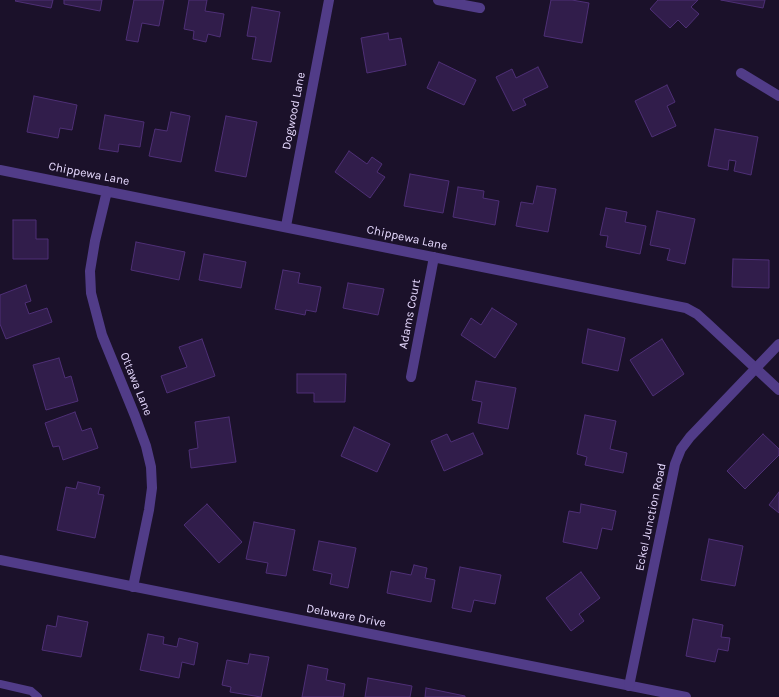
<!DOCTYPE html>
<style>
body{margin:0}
canvas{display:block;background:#1b112a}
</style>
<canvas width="779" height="697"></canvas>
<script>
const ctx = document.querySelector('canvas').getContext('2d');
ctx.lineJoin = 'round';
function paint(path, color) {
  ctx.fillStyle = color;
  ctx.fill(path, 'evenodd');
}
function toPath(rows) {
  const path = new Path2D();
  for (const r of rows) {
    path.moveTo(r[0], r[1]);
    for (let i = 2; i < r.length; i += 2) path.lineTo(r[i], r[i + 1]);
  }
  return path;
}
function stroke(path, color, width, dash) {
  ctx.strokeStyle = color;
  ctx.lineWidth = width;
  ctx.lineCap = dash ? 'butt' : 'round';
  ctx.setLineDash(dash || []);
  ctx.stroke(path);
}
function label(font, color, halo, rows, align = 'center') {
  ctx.font = font + ' Karla,sans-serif';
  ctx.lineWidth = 3;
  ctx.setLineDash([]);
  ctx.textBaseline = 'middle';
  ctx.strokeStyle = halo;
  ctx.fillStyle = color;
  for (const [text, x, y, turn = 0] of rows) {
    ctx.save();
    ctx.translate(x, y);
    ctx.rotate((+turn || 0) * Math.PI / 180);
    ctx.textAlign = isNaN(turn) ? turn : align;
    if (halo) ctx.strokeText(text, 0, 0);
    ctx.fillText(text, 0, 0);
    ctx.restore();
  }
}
const building = toPath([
 [16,0,53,0,51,8,15,1,16,0],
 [64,0,102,0,100,11,64,4,64,0],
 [134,0,164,0,159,26,142,23,138,42,126,40,134,0],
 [189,0,207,0,205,11,224,14,220,37,208,34,206,42,193,39,194,31,184,29,189,0],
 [551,0,572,0,589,3,582,43,544,36,551,0],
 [658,0,698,0,691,7,699,14,686,28,678,20,670,28,650,9,658,0],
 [721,0,765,0,763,8,721,0],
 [252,7,280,12,271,62,252,59,256,37,247,36,252,7],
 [388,33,389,40,401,38,406,65,367,73,361,38,388,33],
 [439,62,476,80,464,105,427,88,439,62],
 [538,67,548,87,523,99,526,105,513,111,496,77,512,69,516,78,538,67],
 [667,85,675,102,667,106,676,126,652,137,635,101,667,85],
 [34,96,77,105,72,130,60,128,58,138,27,132,34,96],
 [171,112,190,116,181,162,149,156,155,129,167,131,171,112],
 [105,115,144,122,140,147,119,144,118,152,99,149,105,115],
 [226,116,257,122,246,177,215,171,226,116],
 [715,129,758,137,751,175,734,171,736,161,729,160,728,170,708,166,715,129],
 [349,151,367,164,372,157,382,164,377,172,385,177,370,198,335,172,349,151],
 [410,174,449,181,443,213,404,206,410,174],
 [537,186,556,189,548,232,516,226,521,202,533,204,537,186],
 [458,187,484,191,483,198,499,201,495,225,453,217,458,187],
 [606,208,627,212,625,222,646,226,640,254,606,247,608,236,600,235,606,208],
 [657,211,695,219,685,264,667,260,670,249,650,245,657,211],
 [13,220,36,220,36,239,48,239,48,259,13,259,13,220],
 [136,242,185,252,179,280,131,270,136,242],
 [204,254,246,262,241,288,199,280,204,254],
 [733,259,769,260,769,288,732,287,733,259],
 [283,270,300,273,298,283,321,287,316,312,306,310,305,315,275,309,283,270],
 [348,283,384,289,378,315,343,308,348,283],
 [26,285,31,301,25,303,29,314,47,308,52,322,6,339,0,324,0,295,26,285],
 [492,308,517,324,495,358,461,335,471,318,481,325,492,308],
 [588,329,625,338,618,371,582,363,588,329],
 [202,339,215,376,167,393,161,376,187,367,179,347,202,339],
 [662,339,684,374,653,396,630,360,662,339],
 [59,358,65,378,71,376,78,401,46,410,33,365,59,358],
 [297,374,346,374,345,402,314,402,314,393,297,393,297,374],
 [476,381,516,388,508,429,478,423,482,402,472,400,476,381],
 [75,412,82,431,91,428,98,448,63,460,59,446,53,447,45,423,75,412],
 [585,415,616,421,610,449,627,453,623,473,585,465,587,457,577,454,585,415],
 [229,417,236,462,191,468,189,450,198,448,195,422,229,417],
 [354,427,390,444,377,472,341,456,354,427],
 [473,433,483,454,444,471,431,441,447,434,451,442,473,433],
 [763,434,779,449,779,455,745,489,727,471,763,434],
 [78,482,100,487,98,494,104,495,95,538,57,530,66,487,76,489,78,482],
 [779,492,779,513,769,505,779,492],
 [207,504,242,542,219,563,184,525,207,504],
 [581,504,616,511,612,530,602,528,597,549,563,542,569,511,580,513,581,504],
 [254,522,295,530,286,576,266,573,268,563,246,559,254,522],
 [709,539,743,546,735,586,701,580,709,539],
 [319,541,356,548,348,588,330,584,332,574,313,570,319,541],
 [414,565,427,568,425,578,435,580,431,602,387,593,391,571,411,575,414,565],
 [460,567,501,575,495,604,474,600,471,612,452,608,460,567],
 [581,572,600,598,579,614,584,621,571,631,546,598,581,572],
 [58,616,88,622,81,657,42,650,47,625,56,627,58,616],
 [693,619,723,625,721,637,730,638,728,651,718,649,715,662,686,656,693,619],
 [148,634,164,637,163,644,177,647,179,638,198,643,194,665,182,662,179,678,140,670,148,634],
 [250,654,269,657,261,697,230,692,231,687,222,685,227,660,248,664,250,654],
 [308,665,328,669,326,680,345,684,343,697,302,697,308,665],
 [368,678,412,686,410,697,365,697,368,678],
 [426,688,465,696,465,697,425,697,426,688]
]);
const service = toPath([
 [0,684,31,691,38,697]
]);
const minor = toPath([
 [438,0,480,8],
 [741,73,779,96],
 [0,170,686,308,697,314,707,323,779,390],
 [107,191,95,241,90,271,91,293,102,335,135,416,146,446,151,467,152,488,149,510,133,587],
 [286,226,329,0],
 [411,377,434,257],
 [0,560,686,697]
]);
const tertiary = toPath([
 [629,686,675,464,681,449,690,437,779,344]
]);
const streetNames = [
 ["Dogwood Lane",294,111,-79],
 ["Chippewa Lane",89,174,11],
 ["Chippewa Lane",407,238,12],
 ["Adams Court",410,314,-79],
 ["Ottawa Lane",136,384,68],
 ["Eckel Junction Road",651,517,-78],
 ["Delaware Drive",346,616,11]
];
paint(building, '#311d4b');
stroke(building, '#4e2f76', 1);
stroke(service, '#513c88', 8);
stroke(minor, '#513c88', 10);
stroke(tertiary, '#513c88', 10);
label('12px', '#e7daff', '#1b112a', streetNames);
</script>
